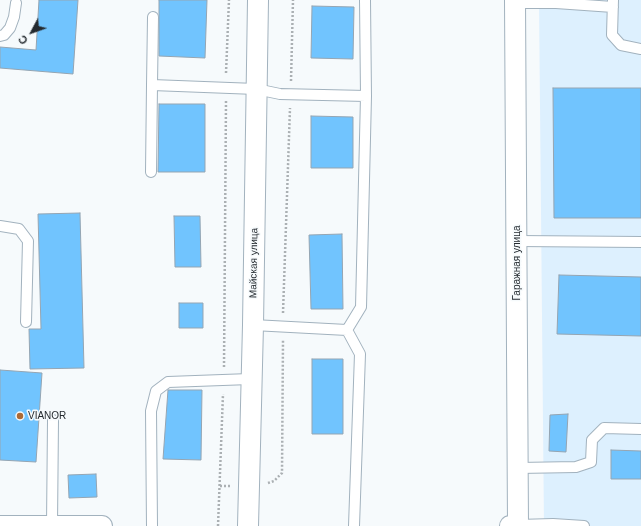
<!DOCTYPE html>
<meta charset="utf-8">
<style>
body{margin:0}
#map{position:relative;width:641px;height:526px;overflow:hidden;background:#f6fafc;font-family:Helvetica,sans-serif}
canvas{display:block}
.north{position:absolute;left:12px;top:12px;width:40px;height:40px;-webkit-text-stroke:3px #f6fafc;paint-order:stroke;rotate:229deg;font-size:11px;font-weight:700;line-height:16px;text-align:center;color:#242a2f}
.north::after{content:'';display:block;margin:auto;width:14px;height:18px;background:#242a2f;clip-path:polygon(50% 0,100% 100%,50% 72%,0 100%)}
</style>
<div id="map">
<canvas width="641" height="526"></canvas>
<div class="north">С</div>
</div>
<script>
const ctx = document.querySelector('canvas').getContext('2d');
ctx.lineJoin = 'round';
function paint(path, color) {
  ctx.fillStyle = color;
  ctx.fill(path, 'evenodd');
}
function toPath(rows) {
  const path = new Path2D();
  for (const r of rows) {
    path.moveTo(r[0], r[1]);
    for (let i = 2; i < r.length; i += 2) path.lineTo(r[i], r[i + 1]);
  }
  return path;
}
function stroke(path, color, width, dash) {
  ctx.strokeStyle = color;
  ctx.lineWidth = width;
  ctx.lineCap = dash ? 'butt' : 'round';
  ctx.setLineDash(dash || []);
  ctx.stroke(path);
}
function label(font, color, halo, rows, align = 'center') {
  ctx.font = font + ' Helvetica,sans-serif';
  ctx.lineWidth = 3;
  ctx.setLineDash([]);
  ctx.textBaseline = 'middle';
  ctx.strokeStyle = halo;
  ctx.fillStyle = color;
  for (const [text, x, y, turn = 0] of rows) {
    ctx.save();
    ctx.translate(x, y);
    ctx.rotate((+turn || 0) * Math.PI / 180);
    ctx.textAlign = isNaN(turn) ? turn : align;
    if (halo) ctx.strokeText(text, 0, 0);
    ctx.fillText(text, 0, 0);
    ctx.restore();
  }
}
const built = toPath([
 [539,0,641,0,641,526,544,526]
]);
const building = toPath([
 [39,0,78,0,73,74,0,68,0,47,36,50,39,0],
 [159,0,207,0,205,58,159,56,159,0],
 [312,6,354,7,353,59,311,58,312,6],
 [553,88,641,88,641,218,554,218,553,88],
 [159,104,205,104,205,172,158,172,159,104],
 [311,116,353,117,353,168,311,168,311,116],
 [80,213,84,368,30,369,29,329,41,329,38,214,80,213],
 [174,216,200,216,201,267,175,267,174,216],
 [342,234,343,309,311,309,309,235,342,234],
 [559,275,641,277,641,336,557,334,559,275],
 [179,303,203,303,203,328,179,328,179,303],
 [312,359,343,359,343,434,312,434,312,359],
 [0,370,42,373,36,462,0,460,0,370],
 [168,390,202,390,201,460,163,459,168,390],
 [568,414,566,452,549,451,550,415,568,414],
 [611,450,641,451,641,479,611,479,611,450],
 [96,474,97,497,69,498,68,475,96,474]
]);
const path = toPath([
 [226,73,229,0],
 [291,81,293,0],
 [283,313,290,108],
 [224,367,226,100],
 [268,483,274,481,282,473,283,340],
 [220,486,230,486],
 [218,526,223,394]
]);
const lane = toPath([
 [613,0,612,35,621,45,641,49],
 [515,3,556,3,613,7],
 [153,17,152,85,256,89,280,94,366,96],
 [0,36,4,35,10,28,14,17,16,3],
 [151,172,152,85],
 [0,226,19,229,28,241,26,322],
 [517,241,641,242],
 [253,325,347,330],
 [518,468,576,467,591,462,592,440,604,428,641,429],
 [52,525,53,420],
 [518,525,553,524,584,526],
 [152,526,151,411,156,391,168,382,250,379],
 [354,526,360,354,347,330,361,307,366,96,365,0]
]);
const street = toPath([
 [0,526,102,526],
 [248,526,253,325,258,0],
 [510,526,518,525,515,0]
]);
const markers = [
 [20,416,4,"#ac6a36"]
];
const streetNames = [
 ["Майская улица",254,263,-89],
 ["Гаражная улица",517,263,-90]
];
const poiNames = [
 ["VIANOR",28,416]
];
paint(built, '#ddf0fe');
paint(building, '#71c4fe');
stroke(building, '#95a5b2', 1);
stroke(lane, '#a2b2be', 12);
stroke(street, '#a2b2be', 22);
stroke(path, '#abb0b3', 2.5, [2, 2]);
stroke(lane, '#fff', 10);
stroke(street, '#fff', 20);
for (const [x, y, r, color] of markers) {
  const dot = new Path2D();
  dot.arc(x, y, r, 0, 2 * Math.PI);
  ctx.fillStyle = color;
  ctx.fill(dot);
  stroke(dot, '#f6fafc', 1.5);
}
label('10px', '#242a2f', '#f6fafc', streetNames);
label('10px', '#242a2f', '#f6fafc', poiNames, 'left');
</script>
